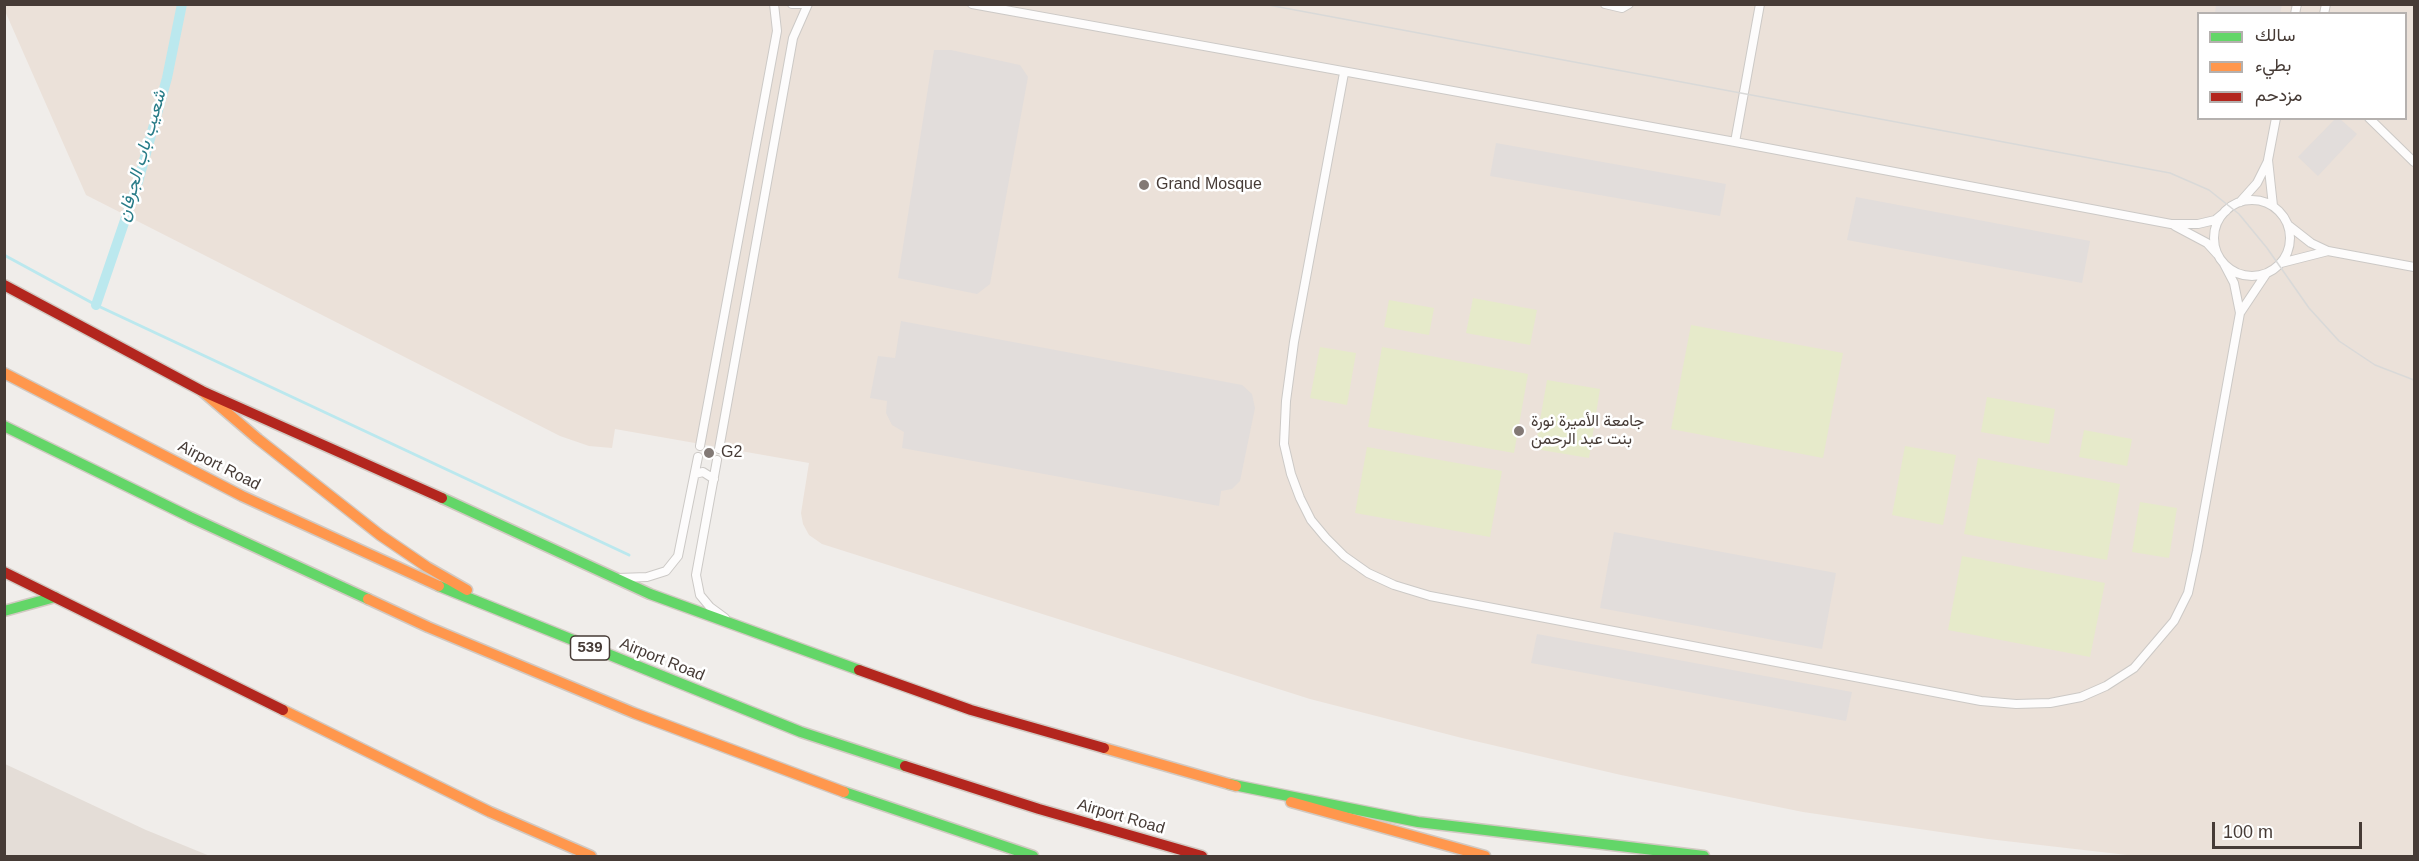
<!DOCTYPE html>
<meta charset="utf-8">
<style>
body{margin:0}
#map{position:relative;width:2419px;height:861px;overflow:hidden;background:#f0edea;font-family:Helvetica,Vazirmatn,sans-serif}
canvas{display:block}
.frame{position:absolute;inset:0;border:6px solid #463b36;pointer-events:none}
.legend{position:absolute;left:2197px;top:12px;width:210px;height:108px;box-sizing:border-box;background:#fff;border:2px solid #b5b1af;margin:0;padding:8px 10px;list-style:none;font-size:18px;color:#463b36}
.legend li{display:flex;align-items:center;gap:12px;height:30px}
.legend b{width:30px;border:2px solid #b5b1af}
.scale{position:absolute;left:2212px;top:822px;width:150px;height:27px;box-sizing:border-box;border:3px solid #463b36;border-top:0;padding-left:8px;font-size:18px;line-height:21px;white-space:nowrap;color:#463b36;-webkit-text-stroke:4px #fff;paint-order:stroke}
</style>
<div id="map">
<canvas width="2419" height="861"></canvas>
<div class="frame"></div>
<ul class="legend">
<li><b style="height:8px;background:#63d668"></b>سالك</li>
<li><b style="height:8px;background:#ff974d"></b>بطيء</li>
<li><b style="height:8px;background:#b3261e"></b>مزدحم</li>
</ul>
<div class="scale">100 m</div>
</div>
<script>
const ctx = document.querySelector('canvas').getContext('2d');
ctx.lineJoin = 'round';
function paint(path, color) {
  ctx.fillStyle = color;
  ctx.fill(path, 'evenodd');
}
function toPath(rows) {
  const path = new Path2D();
  for (const r of rows) {
    if (r.length === 3) {
      path.moveTo(r[0] + r[2], r[1]);
      path.arc(r[0], r[1], r[2], 0, 2 * Math.PI);
      continue;
    }
    path.moveTo(r[0], r[1]);
    for (let i = 2; i < r.length; i += 2) path.lineTo(r[i], r[i + 1]);
  }
  return path;
}
function stroke(path, color, width, dash) {
  ctx.strokeStyle = color;
  ctx.lineWidth = width;
  ctx.lineCap = dash ? 'butt' : 'round';
  ctx.setLineDash(dash || []);
  ctx.stroke(path);
}
function label(font, color, halo, rows, align = 'center') {
  ctx.font = font + ' Helvetica,Vazirmatn,sans-serif';
  ctx.lineWidth = 5;
  ctx.setLineDash([]);
  ctx.textBaseline = 'middle';
  ctx.strokeStyle = halo;
  ctx.fillStyle = color;
  for (const [text, x, y, turn = 0] of rows) {
    ctx.save();
    ctx.translate(x, y);
    ctx.rotate((+turn || 0) * Math.PI / 180);
    ctx.textAlign = isNaN(turn) ? turn : align;
    if (halo) ctx.strokeText(text, 0, 0);
    ctx.fillText(text, 0, 0);
    ctx.restore();
  }
}
const residential = toPath([
 [5,764,146,830,210,856,5,856]
]);
const education = toPath([
 [4,5,2414,5,2414,856,2136,856,1988,839,1803,812,1621,775,1462,738,1310,699,822,544,809,535,803,524,801,513,809,463,615,429,612,448,589,446,560,436,86,195,5,11],
 [2198,14,2406,14,2406,118,2198,118]
]);
const green = toPath([
 [1473,298,1537,310,1530,345,1466,333],
 [1389,300,1434,308,1429,335,1384,327],
 [1691,325,1843,353,1823,458,1671,429],
 [1320,347,1356,353,1347,405,1310,398],
 [1382,347,1528,374,1514,453,1368,427],
 [1547,380,1600,389,1589,458,1535,449],
 [1987,397,2055,409,2049,444,1981,432],
 [2084,430,2132,439,2127,466,2079,457],
 [1905,446,1956,455,1943,525,1892,515],
 [1367,447,1502,471,1490,537,1355,513],
 [1978,458,2120,484,2107,560,1964,534],
 [2140,502,2177,508,2169,558,2132,552],
 [1962,556,2105,583,2090,657,1948,630]
]);
const parking = toPath([
 [2216,5,2216,4,2282,5,2280,13,2215,13],
 [934,50,951,50,1020,65,1028,77,990,284,977,294,898,278],
 [2335,119,2340,119,2357,134,2318,176,2298,157],
 [1496,143,1726,184,1720,216,1490,176],
 [1856,197,2090,241,2082,283,1847,240],
 [901,321,1242,385,1252,394,1255,408,1240,481,1232,489,1221,491,1219,506,902,448,904,432,892,425,886,413,887,401,870,398,878,356,895,358],
 [1614,532,1836,573,1822,649,1600,608],
 [1537,634,1852,692,1846,721,1531,663]
]);
const stream = toPath([
 [4,255,96,305,629,555]
]);
const canal = toPath([
 [96,305,138,182,167,78,182,4]
]);
const street = toPath([
 [792,4,803,4],
 [972,4,1735,142,2171,224,2198,224,2215,220,2226,211],
 [1605,4,1622,8,1629,4],
 [2295,14,2297,4],
 [2324,14,2326,4],
 [1344,73,1294,342,1286,401,1284,444,1291,474,1300,498,1311,520,1326,538,1344,556,1368,573,1394,585,1430,596,1981,701,2016,704,2050,703,2081,697,2106,686,2134,668,2174,621,2188,593,2197,551,2240,313,2234,283,2224,264],
 [2369,118,2414,162],
 [1735,142,1760,4],
 [2252,238,38],
 [2240,202,2257,183,2268,161],
 [2273,206,2268,160,2276,118],
 [2288,225,2311,243,2328,251,2414,267],
 [2175,226,2207,243,2217,254],
 [2281,263,2328,251],
 [2240,313,2266,274],
 [700,446,777,31,774,4],
 [719,449,793,38,808,4],
 [717,460,696,575,700,595,710,607,725,618],
 [695,474,703,472,714,479],
 [618,578,647,577,666,571,678,556,698,457]
]);
const fast = toPath([
 [4,426,190,517,368,599],
 [442,498,650,594,859,670],
 [439,586,801,732,905,766],
 [4,611,55,597],
 [1229,784,1418,822,1704,856],
 [844,792,1033,856]
]);
const slow = toPath([
 [4,373,242,496,439,586],
 [202,391,258,439,380,535,427,567,467,590],
 [368,599,428,627,634,713,844,792],
 [283,710,490,812,591,856],
 [1104,748,1236,786],
 [1291,802,1485,856]
]);
const jam = toPath([
 [4,285,202,391,442,498],
 [4,572,283,710],
 [859,670,971,710,1104,748],
 [905,766,1039,809,1202,856]
]);
const tram = toPath([
 [1263,4,2170,173,2209,190,2239,214,2267,248,2309,308,2339,341,2375,365,2414,380]
]);
const markers = [
 [1144,185,6,"#827975"],
 [1519,431,6,"#827975"],
 [709,453,6,"#827975"]
];
const shields = [
 [590,648,39]
];
const shieldNames = [
 ["539",590,648]
];
const poiNames = [
 ["Grand Mosque",1156,185],
 ["جامعة الأميرة نورة",1531,422],
 ["بنت عبد الرحمن",1531,440],
 ["G2",721,453]
];
const streetNames = [
 ["Airport Road",219,466,27],
 ["Airport Road",662,660,22],
 ["Airport Road",1121,817,16]
];
const waterNames = [
 ["شعيب باب الجرفان",142,156,-74]
];
paint(residential, '#e4ddd7');
paint(education, '#ebe1d9');
paint(green, '#e6eaca');
paint(parking, '#e2dddb');
stroke(stream, '#bbe8ee', 3);
stroke(canal, '#bbe8ee', 10);
stroke(street, '#ccc9c6', 10);
stroke(fast, '#d1c9c2', 13);
stroke(slow, '#d1c9c2', 13);
stroke(jam, '#d1c9c2', 13);
stroke(street, '#fdfcfc', 8);
stroke(fast, '#63d668', 10);
stroke(slow, '#ff974d', 10);
stroke(jam, '#b3261e', 10);
stroke(tram, '#d9d9d8', 1.5);
for (const [x, y, r, color] of markers) {
  const dot = new Path2D();
  dot.arc(x, y, r, 0, 2 * Math.PI);
  ctx.fillStyle = color;
  ctx.fill(dot);
  stroke(dot, '#fff', 2);
}
for (const [x, y, w] of shields) {
  const box = new Path2D();
  box.roundRect(x - w / 2, y - 12, w, 24, 4.5);
  ctx.fillStyle = '#fff';
  ctx.fill(box);
  stroke(box, '#463b36', 1.5);
}
label('bold 15px', '#463b36', null, shieldNames);
label('16px', '#463b36', '#fff', poiNames, 'left');
label('16px', '#463b36', '#fff', streetNames);
label('italic 18px', '#287c88', '#fff', waterNames);
</script>
